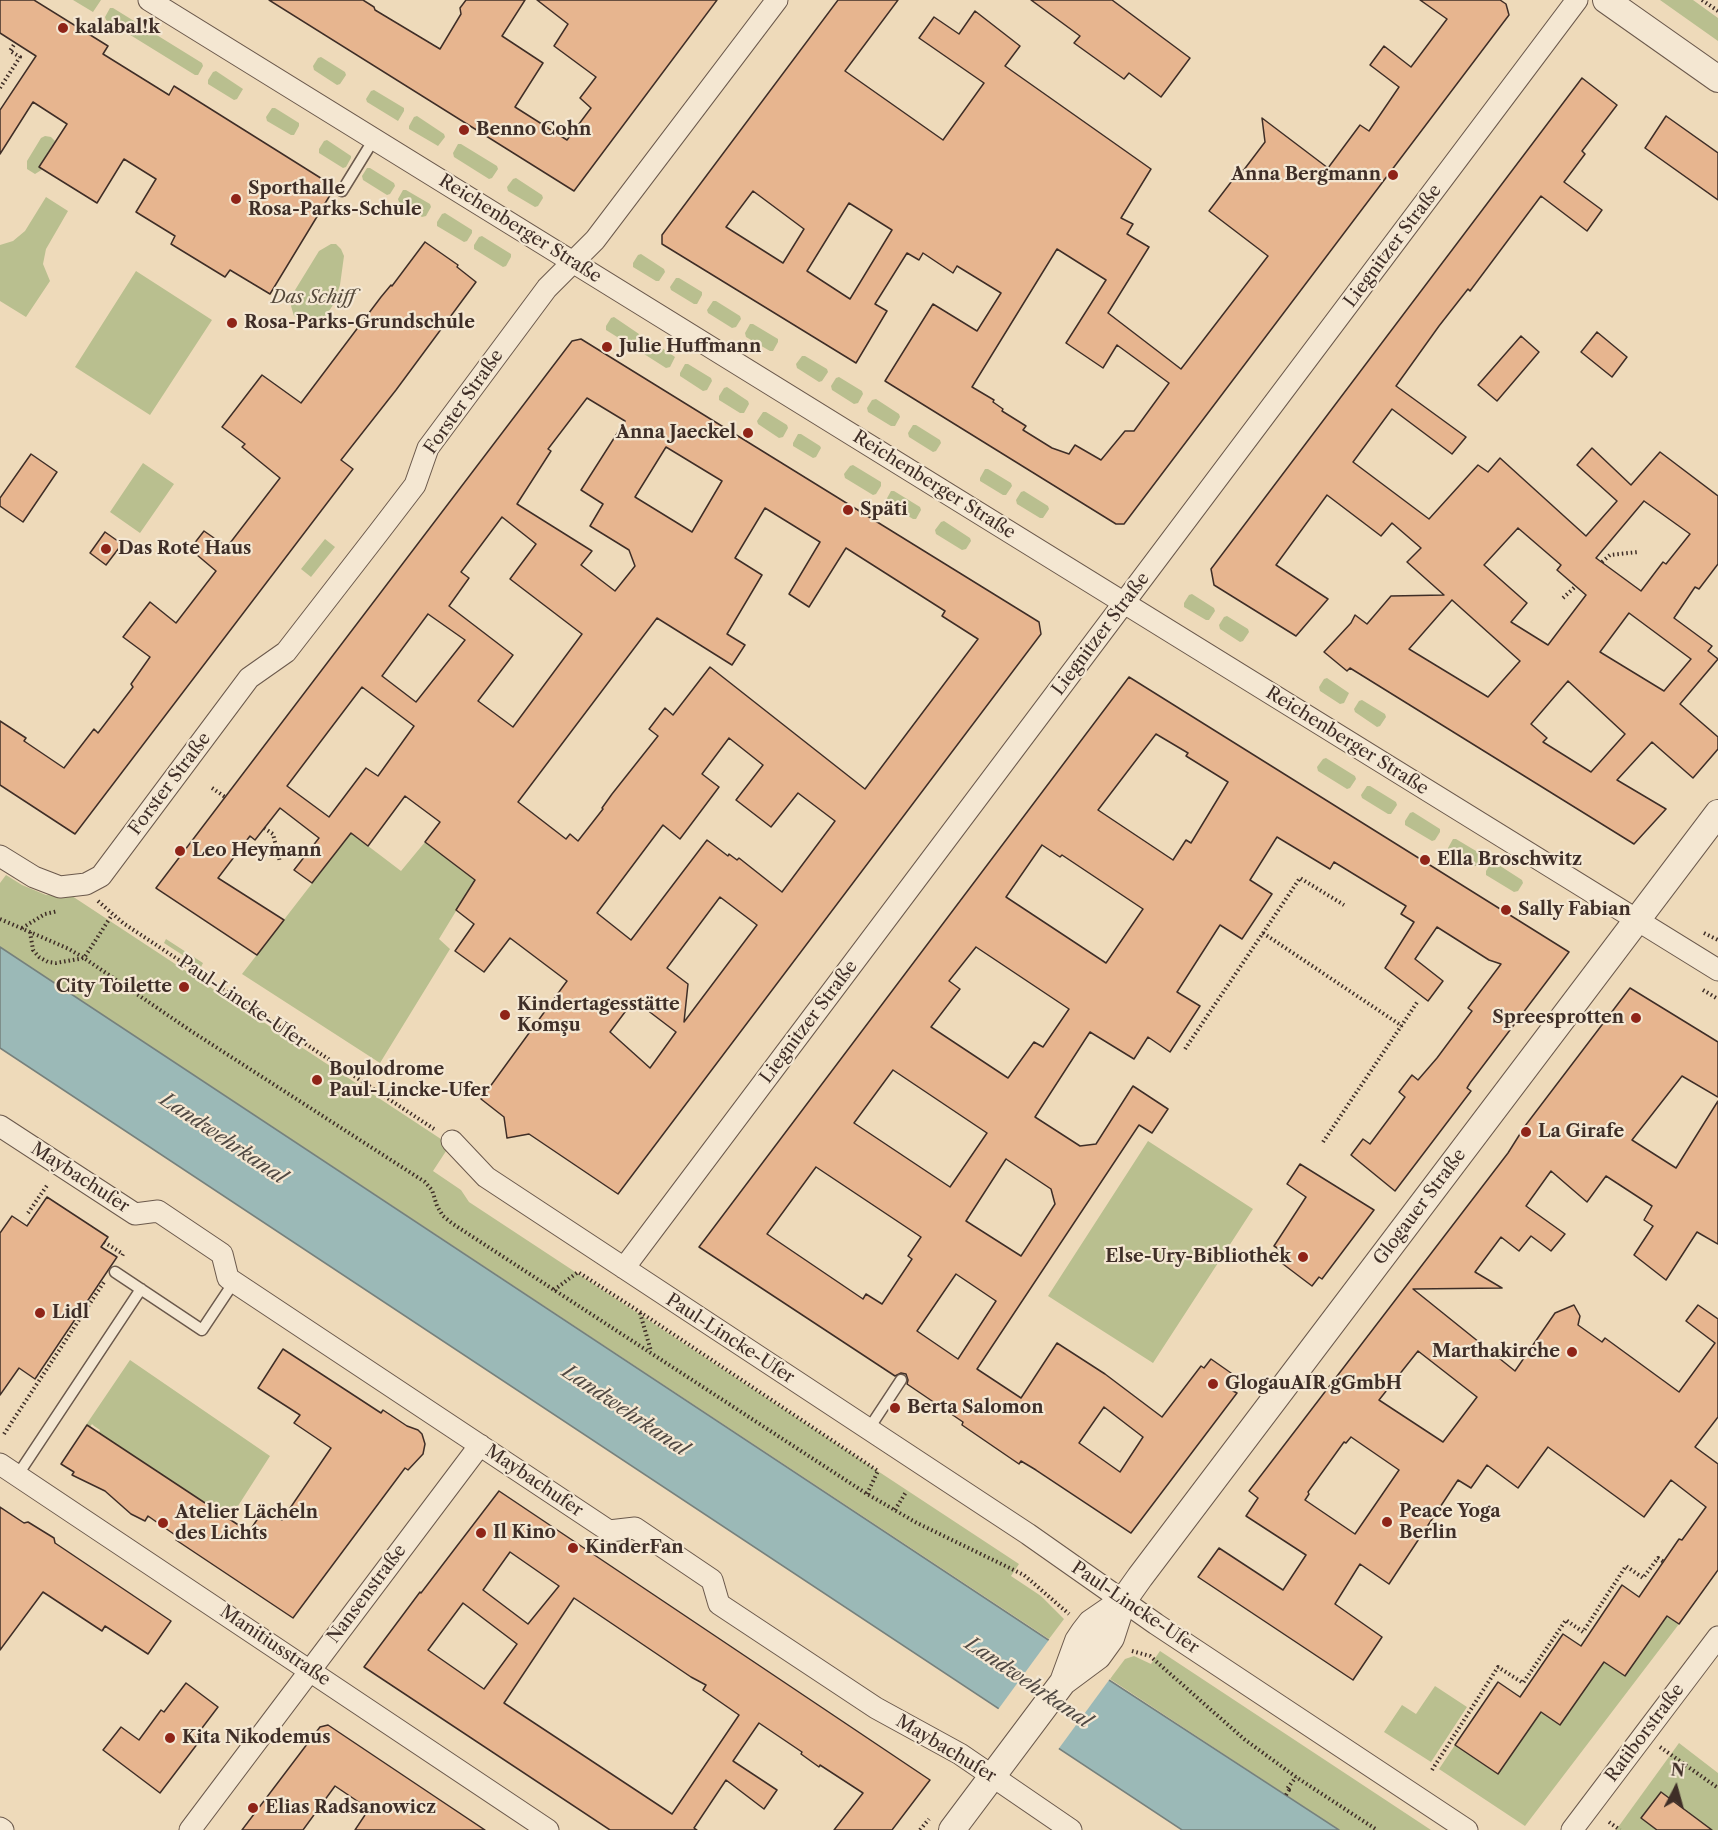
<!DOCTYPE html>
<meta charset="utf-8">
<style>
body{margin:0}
#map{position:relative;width:1718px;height:1830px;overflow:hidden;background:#eedaba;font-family:"Libre Caslon Text",serif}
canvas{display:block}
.north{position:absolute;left:1646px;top:1758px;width:60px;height:60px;-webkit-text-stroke:4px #f4e7d2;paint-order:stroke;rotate:6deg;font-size:16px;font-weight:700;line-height:24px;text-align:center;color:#3f2e27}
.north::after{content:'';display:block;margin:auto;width:21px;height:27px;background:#3f2e27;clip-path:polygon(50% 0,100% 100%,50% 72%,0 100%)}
</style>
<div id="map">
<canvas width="1718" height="1830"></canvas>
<div class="north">N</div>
</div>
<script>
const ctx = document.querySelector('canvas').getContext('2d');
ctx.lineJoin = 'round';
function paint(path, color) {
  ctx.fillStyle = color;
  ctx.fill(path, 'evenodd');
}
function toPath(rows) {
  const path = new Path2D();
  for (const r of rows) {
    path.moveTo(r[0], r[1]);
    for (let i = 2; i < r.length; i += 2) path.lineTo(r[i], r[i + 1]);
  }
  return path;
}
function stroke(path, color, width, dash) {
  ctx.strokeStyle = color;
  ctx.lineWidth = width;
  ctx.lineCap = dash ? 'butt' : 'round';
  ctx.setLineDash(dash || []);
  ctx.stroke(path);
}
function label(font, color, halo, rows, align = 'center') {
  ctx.font = font + ' "Libre Caslon Text",serif';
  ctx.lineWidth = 4.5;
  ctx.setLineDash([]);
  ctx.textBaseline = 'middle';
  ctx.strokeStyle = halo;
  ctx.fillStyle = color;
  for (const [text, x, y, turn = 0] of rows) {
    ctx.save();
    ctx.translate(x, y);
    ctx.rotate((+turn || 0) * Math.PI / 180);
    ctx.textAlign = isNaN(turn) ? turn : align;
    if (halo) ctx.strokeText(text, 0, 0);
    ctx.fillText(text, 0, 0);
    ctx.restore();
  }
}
const green = toPath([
 [73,0,101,0,93,12],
 [1660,0,1693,0,1718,18,1718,41],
 [110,8,113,8,202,63,203,66,198,75,195,75,106,20,105,17],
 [321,57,345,72,346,75,340,84,337,85,314,70,313,66,318,58],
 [216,71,243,89,237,99,234,100,208,84,208,80,213,72],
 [374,90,404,108,404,111,398,121,367,102,366,99,371,91],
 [272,108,275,108,299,123,299,126,294,135,291,135,267,121,266,117],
 [417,116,444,134,445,137,438,146,409,129,409,126,414,117],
 [45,136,51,137,55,141,39,167,43,169,35,174,27,169,27,161,41,138],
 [327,140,351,156,351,158,346,167,343,168,319,153,319,149,324,141],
 [458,144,461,144,497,166,498,169,492,178,489,179,454,157,453,153],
 [367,168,370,168,394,183,395,186,390,194,387,195,363,180,362,176],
 [516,178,542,195,543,198,538,206,535,207,508,191,507,187,513,179],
 [403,190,406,190,430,204,431,207,426,216,422,217,399,202,398,199],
 [46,197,68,211,46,249,43,264,50,281,26,317,0,301,0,245,13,241,25,231],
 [445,213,472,230,472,233,467,241,464,242,437,226,437,222,442,214],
 [482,236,511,254,511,257,506,266,503,267,474,249,474,245,479,237],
 [331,244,336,244,341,249,344,256,340,285,333,305,325,317,316,323,306,323,294,316,291,306,292,295,319,251],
 [641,254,664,269,665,272,659,281,656,281,633,267,633,263,638,255],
 [136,271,212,320,150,415,75,367],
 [676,278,679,278,702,292,702,295,697,304,694,304,671,290,670,287],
 [713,301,716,301,740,316,741,319,736,327,732,328,708,313,707,310],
 [614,317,639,334,633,344,630,345,606,330,606,326,611,318],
 [750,324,753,324,778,339,778,342,773,351,770,351,746,337,745,333],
 [652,341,675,357,670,367,666,368,644,354,643,350,649,342],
 [802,356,805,356,827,369,828,372,822,381,819,382,797,368,796,364],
 [685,364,688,364,711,378,712,381,707,390,703,391,680,376,680,373],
 [839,377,862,391,863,394,858,403,854,404,832,390,831,386,836,378],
 [727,387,748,401,749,404,744,413,740,413,719,400,719,396,724,388],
 [876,399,899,414,900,417,895,426,891,426,868,412,867,408,872,400],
 [763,412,766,412,787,425,788,428,783,437,779,438,758,424,757,421],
 [913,425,916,425,940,440,941,443,936,451,933,452,909,437,908,433],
 [798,434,801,434,820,446,821,448,816,457,813,458,793,446,793,443],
 [143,463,174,484,140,533,110,512],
 [853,465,881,482,881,486,876,494,873,495,845,478,844,474,850,466],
 [985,469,988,469,1011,483,1012,486,1006,495,1003,495,980,481,980,478],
 [891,491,894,491,920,507,921,510,916,519,913,519,887,503,886,500],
 [1024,491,1048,506,1049,509,1043,518,1040,518,1017,504,1016,500,1021,492],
 [944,521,970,538,971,541,966,549,962,550,936,534,935,530,941,522],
 [325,539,335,547,311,577,301,569],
 [1192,594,1214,608,1215,611,1209,620,1206,620,1184,607,1184,603,1189,595],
 [1227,616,1248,629,1249,632,1243,641,1240,642,1220,629,1219,625,1224,617],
 [1327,678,1349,693,1344,703,1340,704,1320,691,1319,687,1324,679],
 [1362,700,1385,714,1386,717,1380,726,1377,727,1355,712,1354,709,1359,701],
 [1326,758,1355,776,1356,779,1350,788,1347,789,1318,771,1317,767,1323,759],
 [1367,786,1370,786,1396,802,1397,805,1391,814,1388,814,1362,798,1361,795],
 [1413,812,1440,829,1440,832,1435,840,1432,841,1405,825,1405,821,1410,813],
 [351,833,401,871,425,842,475,880,439,939,450,949,380,1063,242,974],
 [1453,839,1456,839,1481,854,1481,857,1476,866,1473,866,1448,851,1448,848],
 [1494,862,1522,880,1523,883,1518,891,1514,892,1486,875,1486,871,1491,863],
 [6,875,22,885,46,895,72,896,450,1145,433,1171,461,1190,469,1202,1019,1564,1011,1576,1041,1596,1064,1619,1049,1639,0,947,0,883],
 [166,939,203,963,201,967,164,943],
 [1148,1141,1253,1209,1153,1363,1048,1296],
 [130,1360,270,1456,229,1520,226,1518,228,1515,220,1509,217,1513,99,1433,100,1430,94,1426,92,1424,90,1427,86,1425],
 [1667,1616,1679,1624,1525,1826,1439,1769,1455,1745,1541,1712,1560,1725,1604,1662,1625,1676],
 [1160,1651,1431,1830,1339,1830,1110,1679,1125,1659,1134,1656,1151,1664],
 [1435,1686,1467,1707,1431,1762,1384,1732,1402,1705,1416,1714],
 [1679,1743,1718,1773,1718,1830,1616,1830]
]);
const water = toPath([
 [0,947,1109,1680,1339,1830,1182,1830,0,1048,0,947]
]);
const pier = toPath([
 [1051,1637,1112,1676,1057,1751,997,1711]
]);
const building = toPath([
 [0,0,34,0,108,46,103,54,169,95,174,86,335,187,270,294,230,270,225,277,171,244,175,236,136,212,156,179,124,159,97,203,39,167,67,124,33,102,0,154,0,110,36,56,0,33,0,0],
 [269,0,363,0,374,7,375,10,440,49,461,14,460,8,466,0,525,0,502,36,543,63,515,107,567,140,591,108,580,98,596,77,554,46,568,24,537,0,717,0,574,191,269,0],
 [838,0,898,0,845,71,943,140,984,83,919,38,934,17,959,34,975,11,1020,46,1005,66,1151,169,1121,218,1133,224,1127,234,1149,247,1108,313,1181,369,1268,256,1209,211,1241,169,1243,171,1265,142,1262,118,1328,168,1360,125,1369,131,1399,87,1370,65,1384,46,1411,67,1447,19,1420,0,1500,0,1506,4,1509,15,1124,524,1116,524,885,381,933,304,977,331,1001,293,957,266,953,273,923,253,919,260,907,253,875,304,887,311,856,363,662,244,662,235,838,0],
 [753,191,804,229,783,263,726,227,753,191],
 [849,203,892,230,850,299,807,271,849,203],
 [1057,249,1106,280,1066,343,1103,368,1117,345,1169,383,1134,431,1125,431,1101,460,1075,445,1069,454,1052,448,1023,430,1026,426,1002,411,1003,409,993,402,994,400,972,387,1057,249],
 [1031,0,1112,0,1190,58,1161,97,1129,73,1124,79,1074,43,1080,36,1031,0],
 [1582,78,1617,105,1582,151,1585,154,1564,182,1602,210,1587,231,1541,196,1470,291,1468,289,1439,326,1396,386,1466,437,1452,454,1392,409,1353,462,1429,519,1478,465,1488,472,1500,458,1586,536,1617,501,1577,465,1592,448,1631,485,1660,452,1718,496,1718,564,1699,589,1695,587,1674,618,1712,646,1708,651,1718,659,1680,704,1718,737,1718,749,1693,778,1652,742,1617,780,1666,809,1634,844,1350,668,1347,671,1324,652,1351,623,1355,615,1367,624,1391,596,1444,595,1407,562,1421,548,1392,523,1381,536,1327,495,1276,565,1328,599,1296,636,1214,585,1211,569,1582,78],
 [1644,501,1690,534,1666,564,1663,562,1641,591,1596,558,1644,501],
 [1518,528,1561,565,1557,570,1586,595,1548,645,1511,622,1527,603,1484,565,1518,528],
 [1452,600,1520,661,1488,697,1409,649,1452,600],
 [1629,613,1691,659,1664,691,1600,652,1629,613],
 [1568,681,1625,734,1591,772,1543,742,1547,738,1531,724,1568,681],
 [1666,116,1718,153,1718,200,1645,148,1666,116],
 [425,242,458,265,457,267,476,282,396,390,341,460,353,469,75,834,0,785,0,721,26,738,24,741,64,768,94,729,98,733,133,687,131,684,150,657,123,637,150,602,176,623,216,571,190,549,204,531,227,547,280,478,242,447,245,444,222,427,262,375,301,403,381,297,391,285,392,286,425,242],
 [1597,332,1627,357,1612,377,1581,352,1597,332],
 [1521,336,1539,352,1497,401,1478,385,1521,336],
 [581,339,1039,622,1041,634,618,1194,529,1134,507,1138,504,1117,481,1099,567,981,510,938,484,972,455,951,474,924,456,910,475,880,425,842,440,822,405,796,368,846,351,833,312,883,294,870,319,838,280,808,255,840,250,836,218,878,284,920,257,955,156,888,572,341,581,339],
 [587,398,625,421,581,490,603,504,590,526,629,550,635,566,615,591,581,565,592,551,517,504,551,451,548,449,587,398],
 [666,447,722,481,692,532,635,497,666,447],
 [765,508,820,542,789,594,809,607,846,548,945,611,942,616,978,639,865,789,710,667,673,715,665,708,649,729,658,736,612,794,602,808,603,809,578,841,570,834,566,839,518,802,657,618,732,665,745,645,727,634,762,575,735,558,765,508],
 [502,517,536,544,510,579,582,634,513,727,478,701,513,655,449,606,469,578,461,572,502,517],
 [428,614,465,640,416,702,382,676,428,614],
 [362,687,414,726,378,776,366,768,329,817,287,786,362,687],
 [729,738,763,765,736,800,771,827,798,793,835,821,782,892,739,858,737,860,729,854,728,856,707,840,631,940,597,913,663,825,680,839,719,787,702,774,729,738],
 [720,897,757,925,684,1022,688,984,667,968,720,897],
 [634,1000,676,1032,650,1068,610,1032,634,1000],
 [31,454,57,472,23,522,0,506,0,498,31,454],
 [105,532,122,544,106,565,90,553,105,532],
 [1129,677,1569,952,1470,1083,1467,1088,1471,1091,1395,1191,1351,1155,1363,1139,1370,1144,1405,1097,1399,1092,1412,1075,1418,1080,1437,1058,1472,1011,1468,1008,1501,964,1489,960,1437,927,1415,959,1443,981,1428,1001,1385,968,1414,922,1401,914,1406,906,1334,862,1330,869,1277,837,1250,880,1272,894,1242,939,1220,925,1177,992,1200,1006,1170,1052,1148,1037,1134,1059,1090,1032,1035,1117,1080,1146,1096,1144,1133,1086,1168,1109,1152,1133,1139,1125,977,1369,1021,1398,1057,1343,1105,1374,1162,1417,1201,1366,1204,1368,1211,1359,1241,1380,1233,1391,1237,1393,1131,1533,1036,1470,1021,1461,1019,1464,962,1425,963,1422,907,1384,908,1380,906,1374,901,1373,895,1376,699,1247,1129,677],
 [1156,734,1188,753,1186,756,1228,782,1191,843,1186,840,1173,860,1098,810,1156,734],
 [1042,845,1060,857,1062,855,1143,909,1106,963,1006,897,1042,845],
 [976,947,1069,1009,1043,1047,1034,1042,1008,1078,931,1027,960,989,949,981,976,947],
 [893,1070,987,1133,950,1187,854,1123,893,1070],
 [1006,1159,1051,1189,1055,1204,1021,1256,966,1221,1006,1159],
 [816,1167,921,1237,908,1256,912,1259,882,1304,866,1294,863,1299,767,1234,816,1167],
 [956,1274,996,1301,958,1359,917,1331,956,1274],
 [1104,1407,1143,1437,1120,1472,1079,1443,1104,1407],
 [1630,988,1718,1042,1718,1097,1682,1076,1632,1140,1676,1168,1718,1101,1718,1244,1697,1232,1666,1280,1634,1255,1653,1226,1644,1220,1652,1206,1606,1176,1587,1202,1551,1171,1526,1206,1565,1234,1551,1251,1531,1236,1519,1251,1501,1237,1475,1272,1502,1288,1413,1289,1515,1371,1555,1313,1574,1305,1580,1316,1578,1325,1602,1342,1605,1338,1679,1392,1715,1343,1686,1321,1698,1305,1718,1319,1718,1417,1695,1447,1718,1464,1718,1570,1679,1624,1667,1616,1625,1676,1604,1662,1560,1725,1541,1712,1498,1774,1455,1745,1498,1682,1520,1697,1563,1634,1581,1646,1622,1585,1639,1597,1679,1539,1682,1540,1706,1507,1671,1480,1644,1517,1548,1447,1518,1488,1487,1465,1471,1488,1458,1480,1389,1584,1360,1564,1335,1604,1382,1637,1353,1680,1198,1577,1219,1548,1283,1590,1306,1555,1246,1516,1258,1498,1249,1491,1508,1153,1525,1126,1630,988],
 [1418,1351,1477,1397,1443,1442,1379,1400,1418,1351],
 [1351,1437,1399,1470,1355,1534,1305,1500,1309,1494,1308,1492,1344,1442,1346,1443,1351,1437],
 [1300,1164,1374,1210,1322,1279,1319,1277,1312,1286,1279,1261,1285,1253,1274,1246,1306,1197,1287,1184,1300,1164],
 [47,1197,108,1237,101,1247,117,1257,35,1379,19,1368,0,1395,0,1233,12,1216,27,1226,47,1197],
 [283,1349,381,1413,383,1410,407,1426,418,1430,422,1434,425,1444,423,1454,408,1470,405,1468,293,1618,176,1540,178,1537,148,1516,145,1521,131,1514,105,1491,72,1475,74,1472,61,1464,87,1425,249,1532,264,1509,282,1520,331,1448,294,1423,300,1415,258,1388,283,1349],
 [499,1491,930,1780,892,1830,834,1830,863,1793,820,1765,819,1767,801,1754,802,1752,759,1723,733,1761,777,1790,764,1809,726,1780,694,1828,697,1830,610,1830,364,1667,420,1592,421,1593,499,1491],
 [510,1552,559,1586,528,1624,483,1590,510,1552],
 [574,1598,691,1677,706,1685,703,1690,739,1715,672,1814,504,1703,574,1598],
 [463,1603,517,1644,484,1689,428,1650,463,1603],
 [0,1507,24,1523,28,1522,54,1538,55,1543,171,1621,148,1654,105,1626,102,1631,43,1592,0,1650,0,1507],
 [186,1683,218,1707,196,1736,201,1739,160,1793,103,1750,121,1727,139,1740,161,1710,164,1712,186,1683],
 [328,1725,437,1798,485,1830,355,1830,369,1809,335,1786,303,1830,242,1830,320,1727,328,1725],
 [1661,1792,1712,1830,1657,1830,1641,1818,1661,1792]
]);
const path = toPath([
 [1702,0,1718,11],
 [0,88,20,57,10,51,15,43],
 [1602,562,1610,555,1638,552],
 [1563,598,1576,586],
 [212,788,225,797],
 [264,828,273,834,280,862],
 [98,901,123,923,434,1129],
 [0,919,69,949,84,958,191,1031,425,1182,432,1190,437,1206,443,1216,453,1224,867,1494,917,1523,1024,1575,1069,1614],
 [22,928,45,914,58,911],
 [30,932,33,950,39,957,48,962,56,963,84,958,112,915],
 [1263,933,1402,1026],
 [1704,933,1718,940],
 [1703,990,1718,999],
 [1185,1049,1300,878,1344,905],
 [1323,1142,1418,1001],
 [28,1213,48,1184],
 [104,1242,123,1254,122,1256],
 [554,1290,578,1272,640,1312,878,1471,867,1494],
 [640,1313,651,1351],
 [4,1434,104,1282],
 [895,1510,906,1492],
 [1132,1651,1150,1656,1244,1739,1296,1777,1377,1830],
 [1660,1747,1718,1788],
 [1432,1770,1498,1667,1523,1683,1566,1620,1583,1632,1626,1566,1643,1578,1658,1558,1664,1562],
 [1286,1795,1289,1790,1287,1789,1296,1777],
 [1609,1822,1620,1830],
 [920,1830,929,1819]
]);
const service = toPath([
 [342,191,374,139],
 [115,1272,202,1330,234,1282],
 [868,1430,901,1380],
 [17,1476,141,1289]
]);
const minor = toPath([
 [149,0,1718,970],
 [0,856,34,877,60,887,86,884,101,876,249,678,286,652,379,532,415,485,428,448,547,288,595,240,777,0],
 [0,1126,135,1214,158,1211,222,1254,228,1278,609,1531,635,1528,712,1580,719,1604,876,1708,960,1754,1071,1830],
 [452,1141,486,1177,1028,1534,1156,1624,1467,1830],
 [624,1268,1577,0],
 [0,1464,548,1830],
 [0,1828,3,1830],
 [190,1830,480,1445],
 [1572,1830,1718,1637]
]);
const tertiary = toPath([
 [1606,0,1718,79],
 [1063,1682,1098,1656,1111,1638,1123,1601,1140,1577,1718,813],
 [952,1830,1063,1682,1078,1641,1084,1632,1091,1623,1123,1601]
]);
const markers = [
 [63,28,6,"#8f2418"],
 [464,130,6,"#8f2418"],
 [1393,175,6,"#8f2418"],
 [236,199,6,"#8f2418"],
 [232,323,6,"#8f2418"],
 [607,347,6,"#8f2418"],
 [748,433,6,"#8f2418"],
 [848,510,6,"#8f2418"],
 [106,549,6,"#8f2418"],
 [180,851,6,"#8f2418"],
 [1425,860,6,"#8f2418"],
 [1506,910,6,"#8f2418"],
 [184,987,6,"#8f2418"],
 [505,1015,6,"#8f2418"],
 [1636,1018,6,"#8f2418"],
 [317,1080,6,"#8f2418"],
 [1526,1132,6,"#8f2418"],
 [1303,1257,6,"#8f2418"],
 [40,1313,6,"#8f2418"],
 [1572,1352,6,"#8f2418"],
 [1213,1384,6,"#8f2418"],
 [895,1408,6,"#8f2418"],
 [1387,1522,6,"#8f2418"],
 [163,1523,6,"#8f2418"],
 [481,1533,6,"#8f2418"],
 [573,1548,6,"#8f2418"],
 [170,1738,6,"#8f2418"],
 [253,1808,6,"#8f2418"]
];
const poiNames = [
 ["kalabal!k",75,28],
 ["Benno Cohn",476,130],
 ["Anna Bergmann",1381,175,"right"],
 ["Sporthalle",248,189],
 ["Rosa-Parks-Schule",248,210],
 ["Rosa-Parks-Grundschule",244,323],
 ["Julie Huffmann",619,347],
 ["Anna Jaeckel",736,433,"right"],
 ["Späti",860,510],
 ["Das Rote Haus",118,549],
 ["Leo Heymann",192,851],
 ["Ella Broschwitz",1437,860],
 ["Sally Fabian",1518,910],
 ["City Toilette",172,987,"right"],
 ["Kindertagesstätte",517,1005],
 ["Komşu",517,1026],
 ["Spreesprotten",1624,1018,"right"],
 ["Boulodrome",329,1070],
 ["Paul-Lincke-Ufer",329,1091],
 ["La Girafe",1538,1132],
 ["Else-Ury-Bibliothek",1291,1257,"right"],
 ["Lidl",52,1313],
 ["Marthakirche",1560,1352,"right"],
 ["GlogauAIR gGmbH",1225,1384],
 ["Berta Salomon",907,1408],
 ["Peace Yoga",1399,1512],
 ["Berlin",1399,1533],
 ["Atelier Lächeln",175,1513],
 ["des Lichts",175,1534],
 ["Il Kino",493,1533],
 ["KinderFan",585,1548],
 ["Kita Nikodemus",182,1738],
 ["Elias Radsanowicz",265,1808]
];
const streetNames = [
 ["Reichenberger Straße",520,229,32],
 ["Liegnitzer Straße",1393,246,-53],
 ["Forster Straße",464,402,-55],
 ["Reichenberger Straße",934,485,32],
 ["Liegnitzer Straße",1101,634,-53],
 ["Reichenberger Straße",1347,741,32],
 ["Forster Straße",170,784,-53],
 ["Paul-Lincke-Ufer",242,1002,34],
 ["Liegnitzer Straße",809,1022,-53],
 ["Maybachufer",80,1178,33],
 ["Glogauer Straße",1420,1207,-53],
 ["Paul-Lincke-Ufer",730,1339,33],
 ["Maybachufer",534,1481,34],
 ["Nansenstraße",367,1594,-53],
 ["Paul-Lincke-Ufer",1135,1608,34],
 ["Manitiusstraße",275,1646,34],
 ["Ratiborstraße",1645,1733,-53],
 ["Maybachufer",946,1749,31]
];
const parkNames = [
 ["Das Schiff",313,298]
];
const waterNames = [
 ["Landwehrkanal",223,1139,34],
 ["Landwehrkanal",625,1411,34],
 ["Landwehrkanal",1028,1683,34]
];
paint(green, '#b9bf8f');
paint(water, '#9bb9b7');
stroke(water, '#76817d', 1.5);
paint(pier, '#eedaba');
paint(building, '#e7b58f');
stroke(building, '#3f2e27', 1.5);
stroke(service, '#6b594c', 13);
stroke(minor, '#6b594c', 23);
stroke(tertiary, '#6b594c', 28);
stroke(path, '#3f2e27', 4, [1.5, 3]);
stroke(service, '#f4e7d2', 10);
stroke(minor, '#f4e7d2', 21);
stroke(tertiary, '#f4e7d2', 26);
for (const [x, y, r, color] of markers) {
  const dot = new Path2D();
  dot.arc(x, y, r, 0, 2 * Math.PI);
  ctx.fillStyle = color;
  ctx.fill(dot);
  stroke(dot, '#f4e7d2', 2);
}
label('bold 18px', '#3f2e27', '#f4e7d2', poiNames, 'left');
label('18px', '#3f2e27', '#f4e7d2', streetNames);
label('italic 18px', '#574b3c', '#f4e7d2', parkNames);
label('italic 20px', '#514a44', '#f4e7d2', waterNames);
</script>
